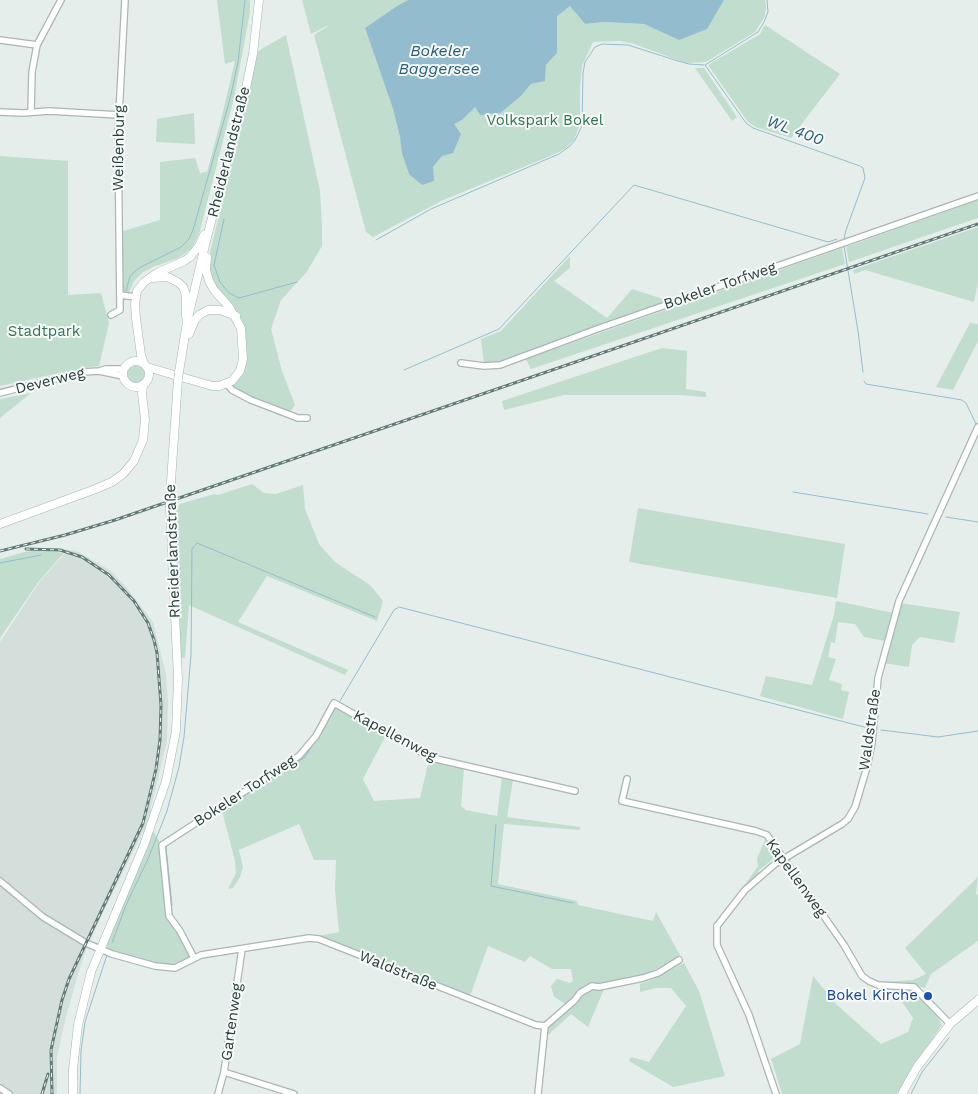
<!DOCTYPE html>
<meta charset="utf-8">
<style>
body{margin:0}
canvas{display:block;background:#e6eeeb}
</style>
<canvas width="978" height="1094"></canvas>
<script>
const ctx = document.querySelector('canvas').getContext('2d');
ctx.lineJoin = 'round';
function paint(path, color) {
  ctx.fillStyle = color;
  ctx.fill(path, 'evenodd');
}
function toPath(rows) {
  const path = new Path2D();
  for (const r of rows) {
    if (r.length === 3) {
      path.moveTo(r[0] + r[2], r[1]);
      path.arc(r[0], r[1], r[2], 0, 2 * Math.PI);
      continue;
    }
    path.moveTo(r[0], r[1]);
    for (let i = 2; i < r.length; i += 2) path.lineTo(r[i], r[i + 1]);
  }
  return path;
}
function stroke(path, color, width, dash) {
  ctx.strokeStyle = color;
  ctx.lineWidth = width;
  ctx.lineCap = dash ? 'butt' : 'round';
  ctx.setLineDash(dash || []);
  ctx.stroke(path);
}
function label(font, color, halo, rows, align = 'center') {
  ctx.font = font + ' "Work Sans",sans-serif';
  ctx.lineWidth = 4;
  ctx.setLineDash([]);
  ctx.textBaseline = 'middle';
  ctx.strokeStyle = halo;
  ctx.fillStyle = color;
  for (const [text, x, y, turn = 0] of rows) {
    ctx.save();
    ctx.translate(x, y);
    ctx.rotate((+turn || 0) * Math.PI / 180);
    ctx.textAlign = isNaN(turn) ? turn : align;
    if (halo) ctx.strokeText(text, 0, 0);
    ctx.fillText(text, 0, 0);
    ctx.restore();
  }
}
const built = toPath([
 [68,550,77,551,111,571,127,588,153,622,166,674,168,703,167,741,147,824,105,908,86,950,78,974,66,1017,57,1056,57,1094,0,1094,0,642,40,581]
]);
const green = toPath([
 [217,0,250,0,250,12,234,98,199,234,192,248,187,252,178,258,153,267,142,273,134,281,128,295,122,292,120,232,160,220,160,162,195,158,200,173,207,172,221,120,235,61,225,64],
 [302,0,408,0,397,6,365,28,393,109,400,137,402,154,409,174,433,167,442,156,454,124,462,120,475,106,521,96,531,84,545,80,546,65,557,53,557,16,570,5,585,24,604,22,644,24,679,40,707,28,724,0,765,0,766,6,765,16,755,32,706,62,686,63,634,44,620,41,593,42,582,66,580,87,580,124,574,140,566,148,555,154,441,201,373,237,366,232,314,35,331,24,311,34],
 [765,25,840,74,791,138,756,127,748,122,708,65,760,34],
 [286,35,320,191,322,226,322,246,306,273,281,300,271,329,282,371,295,405,290,412,239,392,234,388,232,384,240,377,245,329,242,320,233,307,216,287,211,279,208,261,258,51],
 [695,68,704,68,737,117,732,121],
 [194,113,195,144,156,142,157,119],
 [0,156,68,161,68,295,101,293,109,323,99,366,82,368,0,386],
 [978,200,978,218,849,262,846,247],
 [978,227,978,282,974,302,865,270,854,274,853,270],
 [842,248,845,264,531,369,526,359],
 [570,256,570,268,554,281,607,318,632,289,663,299,666,302,499,363,484,364,481,339,501,331],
 [970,323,978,324,978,341,953,390,936,387],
 [662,348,687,351,686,389,706,392,706,397,678,395,564,395,504,410,502,401],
 [136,375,10],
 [31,393,0,418,0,399],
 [252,484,264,493,276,494,303,485,305,509,319,544,335,562,370,585,383,601,377,621,267,576,238,622,348,670,345,675,189,605,185,658,179,657,175,531,176,508,180,504,214,494,218,495],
 [638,508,845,544,837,598,629,562],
 [42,550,64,553,39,581,0,638,0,559,24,552],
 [836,601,894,613,885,641,864,637,855,624,838,622,835,643,831,642,828,657,836,659,829,680,842,684,841,690,849,692,843,719,760,696,766,676,812,685,834,615],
 [900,603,960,612,954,643,920,637,912,645,909,667,884,663],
 [335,705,386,735,363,779,374,801,420,798,429,760,464,769,461,806,466,810,497,816,502,777,513,780,507,817,580,827,580,830,504,824,498,884,577,901,578,905,653,921,656,912,680,955,654,970,636,977,600,984,592,983,566,1004,554,997,551,986,557,979,570,983,573,981,571,969,552,969,530,956,525,962,488,946,470,996,319,936,339,932,335,890,336,860,314,860,299,824,239,850,243,867,240,877,233,888,228,889,236,873,235,861,222,811,300,758],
 [153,830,160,843,167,917,175,926,192,957,177,964,158,964,114,953,108,950,106,944],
 [766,838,778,855,758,871,760,874,741,890,758,866,757,858],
 [978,877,976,893,978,896,978,941,931,974,925,988,903,982,883,982,913,980,926,974,905,948],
 [684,963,699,991,725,1076,673,1087,629,1061,631,1057,649,1062,686,1006,671,988,656,988,640,992,640,984,654,979],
 [813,976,837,1005,881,1044,908,1032,913,1018,902,1002,887,989,908,990,916,993,937,1016,942,1025,916,1063,899,1094,782,1094,771,1059,800,1044],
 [593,988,604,989,588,1027,571,1014,547,1036,549,1027,582,995]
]);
const water = toPath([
 [408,0,724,0,707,29,679,40,644,24,604,22,585,24,570,6,557,16,557,53,546,65,545,81,531,84,521,96,500,113,480,115,475,107,462,120,454,124,461,134,453,153,442,156,433,167,434,181,422,185,409,174,402,154,400,137,393,109,365,28,397,6]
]);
const stream = toPath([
 [767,0,768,12,764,22,758,32,705,65,746,123,753,128,860,166,863,168,865,178,846,230,844,239],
 [224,219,214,265,220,282,229,293,239,298,297,282],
 [376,240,431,209,559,154,570,146,575,140,582,126,583,73,585,62,595,47,602,44,628,45,678,61,689,64,704,65],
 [844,246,858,331,863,372],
 [126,291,130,276,139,268,181,247,189,239,193,230,230,99,238,62,245,0],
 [404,370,499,329,634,185,828,242,837,239],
 [864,381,866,384,962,400,966,403,977,426],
 [793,492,928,514],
 [946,517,978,522],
 [0,563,41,555],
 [340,701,394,610,399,607,868,728],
 [326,723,335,708],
 [881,730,938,737,978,731],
 [246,794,305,757,315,741],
 [496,824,491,886,573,903],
 [168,844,166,847,172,905],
 [112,943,126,905,148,859,167,811,179,767,184,737,191,655,192,549,197,543,375,617],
 [80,1094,81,1051,85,1022,107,955],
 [911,1094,922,1072,949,1038]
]);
const street = toPath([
 [0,40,37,45],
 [0,112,23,113,49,111,119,115],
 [31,112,32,72,37,45,61,0],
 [120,295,136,297],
 [111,315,120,310,118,133,125,0],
 [461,363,484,366,500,365,597,329,978,196],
 [99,371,123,376],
 [227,384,232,390,251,400,298,418,307,418],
 [0,393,82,372,99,371,106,369,124,369],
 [627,779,622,801,756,831,767,835,844,945,862,976,869,981,878,985,914,987,950,1024],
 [0,881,43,917,86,943,112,954,155,966,175,968,201,955,309,938,319,939,536,1025,545,1026,575,1000,580,993,592,986,599,987,643,978,658,973,679,960],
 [194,958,180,931,169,916,162,845,299,756,316,736,334,703,432,758,575,791],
 [224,1072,294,1094],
 [0,1088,9,1094],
 [218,1094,224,1072,242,949],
 [538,1094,545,1026],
 [776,1094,749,1015,717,945,717,926,745,890,775,864,842,824,848,819,855,807,867,767,872,743,878,678,899,601,978,427]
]);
const secondary = toPath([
 [151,278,168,277,179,283,183,287,186,295,186,317],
 [189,334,195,320,199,315,208,310,220,310,236,316],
 [136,374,13],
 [144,364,141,355,136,318,135,304,137,291,144,282,157,273,184,261,190,257,199,246,204,235],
 [147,367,212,386,219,386,232,381,240,371,243,359,241,328,229,307,214,290,209,281,206,270,207,257],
 [179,372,187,322,206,241,246,88,253,54,259,0],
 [170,496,178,379],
 [0,524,93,490,112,482,123,474,134,461,143,440,145,419,142,394,143,386],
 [73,1094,73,1069,78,1025,91,972,144,845,166,781,176,731,178,679,170,508],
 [902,1094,917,1067,950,1024,978,1000]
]);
const rail = toPath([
 [26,549,60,550,82,557,109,575,134,601,148,623,154,640,157,653,161,705,160,740,156,769,143,823,69,979,62,1000,51,1050,52,1094],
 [0,551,65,535,115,520,978,224],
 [42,1094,48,1074]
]);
const secondaryBridge = toPath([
 [178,379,179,372],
 [170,496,170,508]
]);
const markers = [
 [928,996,5,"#1a4fb4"]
];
const parkNames = [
 ["Volkspark Bokel",545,121],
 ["Stadtpark",44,332]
];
const streetNames = [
 ["Weißenburg",119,148,-89],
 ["Rheiderlandstraße",229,152,-76],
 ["Bokeler Torfweg",720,286,-19],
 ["Deverweg",50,381,-14],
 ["Rheiderlandstraße",173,551,-92],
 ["Waldstraße",870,730,-82],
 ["Kapellenweg",395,736,28],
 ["Bokeler Torfweg",245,791,-33],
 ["Kapellenweg",796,878,54],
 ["Waldstraße",398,971,22],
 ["Gartenweg",232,1022,-82]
];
const transitNames = [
 ["Bokel Kirche",918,996]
];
const waterNames = [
 ["Bokeler",439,51],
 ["Baggersee",439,69],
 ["WL 400",795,131,20]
];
paint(built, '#d4dedb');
paint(green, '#c1ddcd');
paint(water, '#93bcce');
stroke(stream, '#93bcce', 1);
stroke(street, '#a9b6b3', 8);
stroke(secondary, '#a2b6b2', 9);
stroke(street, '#fff', 5.5);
stroke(secondary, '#fff', 8);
stroke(rail, '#617a77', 3);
stroke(rail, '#f7faf9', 1, [4]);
stroke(secondaryBridge, '#a2b6b2', 9, []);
stroke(secondaryBridge, '#fff', 8);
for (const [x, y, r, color] of markers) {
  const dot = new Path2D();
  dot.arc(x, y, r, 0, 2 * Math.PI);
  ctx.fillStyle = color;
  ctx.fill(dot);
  stroke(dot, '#f7faf9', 2);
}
label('15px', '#337355', '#f7faf9', parkNames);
label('15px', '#263f3c', '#f7faf9', streetNames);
label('15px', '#164399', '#f7faf9', transitNames, 'right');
label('italic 16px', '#235d77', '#f7faf9', waterNames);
</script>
